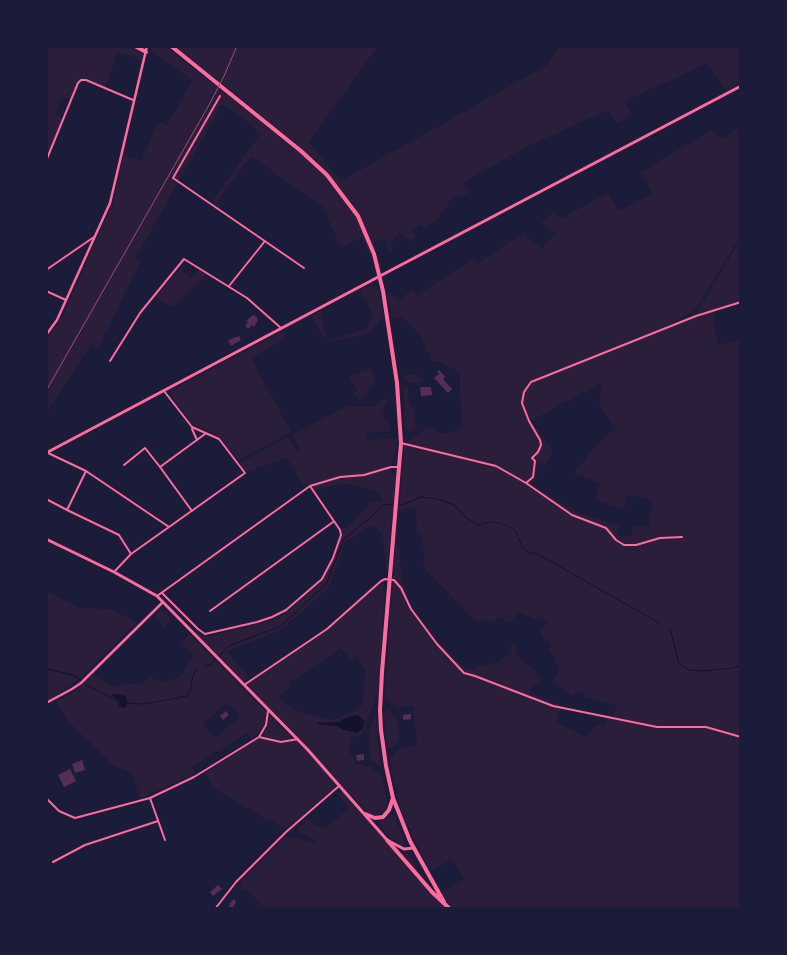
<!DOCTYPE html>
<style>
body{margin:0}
#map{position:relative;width:787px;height:955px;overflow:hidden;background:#1b1b3a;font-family:Lato,sans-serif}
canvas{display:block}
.frame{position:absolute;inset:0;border:48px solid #1b1b3a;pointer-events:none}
</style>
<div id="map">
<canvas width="787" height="955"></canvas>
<div class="frame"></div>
</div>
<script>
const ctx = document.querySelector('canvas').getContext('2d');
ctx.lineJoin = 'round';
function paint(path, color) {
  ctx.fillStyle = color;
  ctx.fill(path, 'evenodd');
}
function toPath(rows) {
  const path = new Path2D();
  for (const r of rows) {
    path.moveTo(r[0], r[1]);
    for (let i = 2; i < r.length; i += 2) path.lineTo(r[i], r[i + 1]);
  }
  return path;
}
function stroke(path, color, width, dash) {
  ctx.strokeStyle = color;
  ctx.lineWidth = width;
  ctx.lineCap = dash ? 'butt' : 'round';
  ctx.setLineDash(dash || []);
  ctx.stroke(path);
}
const green = toPath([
 [46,46,130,46,143,54,141,60,118,52,105,87,86,80,81,80,78,83,71,100,62,97,54,115,64,119,50,151,46,149],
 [152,46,165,46,300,152,326,176,356,217,365,235,371,255,370,256,362,237,341,248,323,207,251,156,215,204,212,201,261,133,239,115,222,104,135,259,140,262,97,350,91,344,46,414,46,340,62,317,113,203,124,154,141,161,159,122,167,126,192,80,151,50],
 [174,46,378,46,309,142,341,181,547,65,560,46,741,46,741,82,726,91,708,63,625,101,632,115,617,123,608,110,526,147,464,182,469,192,462,197,458,194,448,202,450,204,438,215,440,218,425,227,420,224,412,232,416,236,411,242,399,233,391,243,394,247,389,253,385,238,372,244,360,216,353,205,329,174,316,161,228,88],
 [741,126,741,235,695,310,657,331,696,314,741,239,741,301,715,309,714,319,717,344,741,341,741,909,454,909,441,893,464,880,452,859,430,871,402,814,390,763,391,758,397,750,417,745,413,706,396,708,388,700,385,692,395,548,399,546,402,579,412,608,439,642,464,668,476,669,476,666,499,662,508,655,512,644,515,645,517,653,528,666,529,665,543,680,529,690,530,692,562,706,556,717,558,723,585,737,596,725,606,725,607,717,630,721,614,717,616,705,585,697,585,694,576,691,574,696,556,685,553,677,559,672,554,657,549,649,551,646,539,631,548,623,541,617,537,621,518,611,511,623,497,617,493,622,476,620,465,611,421,564,425,563,421,534,417,533,415,508,410,507,401,511,399,508,404,444,429,426,439,433,448,433,462,427,460,398,460,372,438,361,432,362,420,334,401,316,392,319,387,293,399,300,411,290,417,295,473,259,478,263,523,233,542,249,555,233,541,223,553,212,562,218,607,193,619,211,653,194,641,172,712,130,723,139],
 [602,383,599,403,615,430,604,436,574,473,600,483,594,500,624,509,628,495,652,500,648,528,633,524,631,537,617,535,619,525,581,514,531,485,537,476,536,466,538,462,545,466,553,451,531,421,567,401,568,403,582,392,584,394],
 [180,269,192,278,199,269,207,274,173,308,155,298],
 [369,286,375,287,379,291,383,315,371,333,341,340,326,341,311,316,321,311,327,341,367,328,373,314,360,290],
 [283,331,287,338,251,358,291,432,238,460,222,440,213,433,191,424,173,399,171,393,172,390],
 [371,368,376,385,372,386,362,398,359,400,354,394,357,390,349,377],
 [407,374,420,375,423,381,419,381,419,384,407,382,403,379,403,376],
 [405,386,408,387,409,405,414,408,415,427,411,432,406,430,405,428,403,387],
 [387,398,388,402,384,407,383,413,386,420,389,423,390,431,365,433,366,440,397,438,397,446,392,461,388,468,396,477,387,573,383,539,381,531,371,526,345,542,329,587,281,630,227,651,250,678,243,681,195,633,197,631,208,636,219,634,272,620,287,612,323,581,334,558,343,530,368,506,370,501,381,502,381,492,349,484,334,485,314,492,310,484,304,487,287,458,246,472,239,463,289,437,297,452,300,450,292,435,348,406,374,407,380,400],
 [382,583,384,585,385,589,379,692,361,735,357,738,355,735,350,739,351,742,349,745,350,754,354,757,355,764,368,766,382,776,388,805,384,812,376,815,367,813,309,748,245,684,327,629,376,586],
 [341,648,350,660,357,656,361,665,365,668,362,706,334,720,306,714,295,710,283,701,279,696,290,688,290,682],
 [359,716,363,719,344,730,337,726,316,722,339,722,345,718],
 [46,591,80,608,111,609,137,623,78,680,46,701],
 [161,611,164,612,172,619,164,627,154,616],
 [190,634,266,712,264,727,257,735,251,739,247,733,192,767,195,773,149,795,140,798,132,773,114,766,69,722,56,702,74,692,93,675,113,687,118,685,143,683,150,676,161,683,176,678,184,672,193,655,181,643],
 [228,702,241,717,215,738,203,723],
 [386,708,390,710,396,717,399,738,397,742,390,749,388,748,385,729,384,716],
 [269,715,293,739,281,740,261,736,267,728],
 [375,718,376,718,381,768,371,760,370,754,369,732],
 [259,738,281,743,297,741,336,784,332,790,287,828,282,828,274,820,268,820,214,788,205,773],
 [343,792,346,794,445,909,254,909,260,902,246,890,241,889,243,879,284,838,292,837,314,844,315,841,299,832,298,828,310,818,315,825,326,828,349,808,337,794],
 [392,815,394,815,405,843,402,845,390,838,378,823,379,820,383,820],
 [408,853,422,876,423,878,401,854]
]);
const water = toPath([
 [113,694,126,696,127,704,125,708,119,707,119,701,112,695],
 [357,715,365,721,362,729,357,733,344,730,337,726,321,725,316,723,339,722,351,716]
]);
const stream = toPath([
 [398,505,403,505,420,497,438,499,454,505,465,517,478,525,490,522,500,523,515,530,523,549,531,554,536,553,659,623],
 [670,629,679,664,689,670,703,671,732,668,741,665],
 [204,666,211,664,229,646,281,626,327,583,344,539,371,517,382,505,394,504],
 [46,669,74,675,85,684,118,701],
 [127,703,144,704,187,696,190,691,194,672,197,668]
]);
const building = toPath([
 [253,315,256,316,258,320,254,327,252,325,248,329,245,326,248,322,246,321],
 [239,336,241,340,231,346,228,340],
 [439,370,445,376,443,379,452,389,448,393,434,378,439,374,437,372],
 [420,387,431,387,432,395,421,396],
 [226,711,229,715,223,720,220,716],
 [411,714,411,719,403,720,403,715],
 [364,754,364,760,357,761,356,755],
 [82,760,85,770,75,773,72,764],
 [70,769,76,781,64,787,58,775],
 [218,885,222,889,213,896,210,892],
 [234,899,236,903,231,909,229,909,228,907,230,905,229,904]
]);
const minor = toPath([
 [220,96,173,178,304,268],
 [46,161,78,83,81,80,86,80,133,100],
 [46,270,94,237],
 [229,286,265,241],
 [46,291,66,300],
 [110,361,140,313,184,259,247,298,281,328],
 [192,429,197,440],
 [401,443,496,466,526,483,572,515,606,528,616,540,624,545,636,545,660,538,682,537],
 [48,453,86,471,169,527],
 [124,465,145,448,160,467,205,434],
 [160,467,192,511],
 [526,483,533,477,535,461,532,458,538,452,541,445,540,440,529,421,522,403,524,392,531,382,696,316,741,302],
 [48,500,67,510,86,471],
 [67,510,119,535,131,554],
 [114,572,131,554,245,473,219,439,192,427,164,391],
 [162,593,198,629,205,634,257,622,272,617,286,610,322,579,333,558,341,535,340,530,310,486],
 [157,596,310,486,340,477,364,475,391,467,399,467],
 [210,611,333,522],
 [244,685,327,629,381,581,385,579,394,580,401,588,411,609,437,644,464,673,475,676,553,706,657,727,706,727,741,737],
 [259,737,281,742,298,739],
 [46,798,59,811,75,818,150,798,194,777,259,737,266,725,268,711],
 [150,798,165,840],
 [53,862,85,845,158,821],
 [215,909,236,882,286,832,339,786]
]);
const tertiary = toPath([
 [46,335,57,320,110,203,147,46],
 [46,703,72,689,81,683,163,602]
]);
const secondary = toPath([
 [46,453,380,276],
 [46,539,114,572,157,596,308,750,387,840,404,849,414,848]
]);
const primary = toPath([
 [380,276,741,86]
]);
const trunk = toPath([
 [135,46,146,52],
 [171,46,301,151,327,175,358,216,374,254,383,291,397,383,401,443,382,672,380,710,381,730,386,766,393,798,410,841,444,902],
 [365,814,375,818,383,817,389,810,393,798],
 [387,840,432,892,450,909]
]);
const rail = toPath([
 [46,391,209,105,224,76,237,46]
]);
paint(green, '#2a1e3b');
paint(water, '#12122b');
stroke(stream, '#12122b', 1);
paint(building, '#542f53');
stroke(minor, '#ff6b9d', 2);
stroke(tertiary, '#ff6b9d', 2.5);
stroke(secondary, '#ff6b9d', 3);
stroke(primary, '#ff6b9d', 3);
stroke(trunk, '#ff6b9d', 4);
stroke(rail, '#a44b75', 1);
</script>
